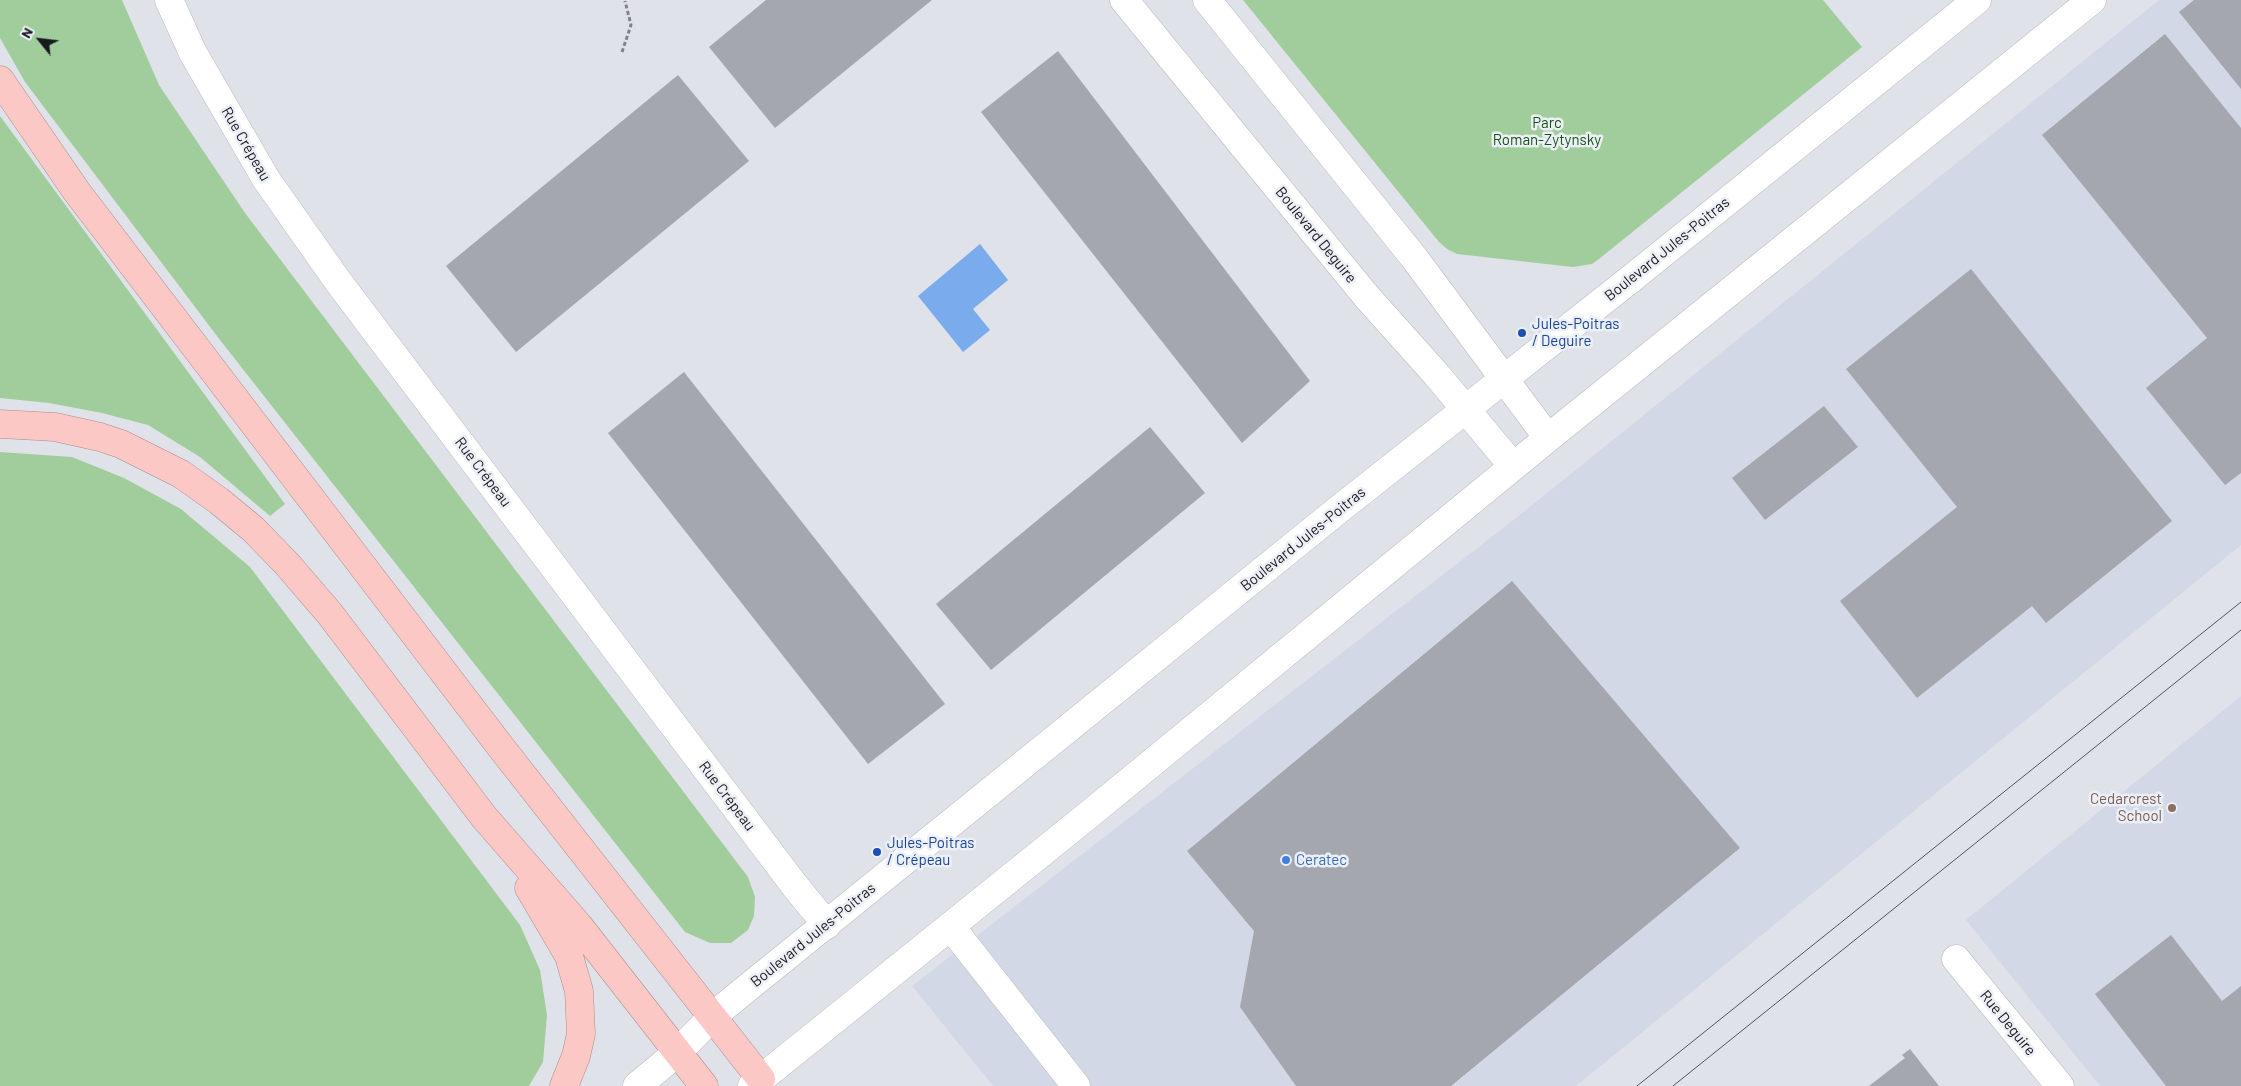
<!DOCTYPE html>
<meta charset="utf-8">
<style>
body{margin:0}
#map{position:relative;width:2241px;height:1086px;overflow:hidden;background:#dfe2e9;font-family:Barlow,sans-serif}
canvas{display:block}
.north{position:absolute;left:15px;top:15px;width:50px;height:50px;-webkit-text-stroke:4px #eceff6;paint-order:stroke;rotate:299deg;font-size:14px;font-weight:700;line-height:20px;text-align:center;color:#191a1d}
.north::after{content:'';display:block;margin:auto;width:18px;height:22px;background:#191a1d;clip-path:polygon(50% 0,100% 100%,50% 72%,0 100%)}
</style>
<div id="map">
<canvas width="2241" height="1086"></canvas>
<div class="north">N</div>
</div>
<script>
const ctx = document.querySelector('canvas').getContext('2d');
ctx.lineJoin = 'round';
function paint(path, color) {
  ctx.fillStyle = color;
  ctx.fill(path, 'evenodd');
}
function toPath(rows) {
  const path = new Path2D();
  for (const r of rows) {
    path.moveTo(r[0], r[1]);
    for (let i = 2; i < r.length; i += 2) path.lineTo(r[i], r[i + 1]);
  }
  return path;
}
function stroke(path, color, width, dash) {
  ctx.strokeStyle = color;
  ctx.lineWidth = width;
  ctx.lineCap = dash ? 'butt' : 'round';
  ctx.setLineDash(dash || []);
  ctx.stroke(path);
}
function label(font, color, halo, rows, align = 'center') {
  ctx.font = font + ' Barlow,sans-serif';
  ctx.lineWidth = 5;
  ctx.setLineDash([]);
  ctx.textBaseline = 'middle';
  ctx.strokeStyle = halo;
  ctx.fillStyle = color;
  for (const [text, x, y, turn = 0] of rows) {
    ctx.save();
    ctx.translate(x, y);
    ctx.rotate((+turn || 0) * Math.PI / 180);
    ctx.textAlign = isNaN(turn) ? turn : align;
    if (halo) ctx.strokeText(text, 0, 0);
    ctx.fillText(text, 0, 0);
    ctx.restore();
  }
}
const built = toPath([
 [2159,0,2241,0,2241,545,1576,1086,993,1086,912,986,1516,518],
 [2241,696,2241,1086,2100,1086,1966,920]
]);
const green = toPath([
 [0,0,122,0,159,85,245,213,748,877,755,897,754,916,748,930,731,943,710,943,685,932,220,340,25,82,0,38],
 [1243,0,1823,0,1862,47,1599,259,1592,264,1573,267,1457,254,1447,249,1439,242],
 [0,116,285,504,270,516,200,457,148,425,102,413,49,403,0,398],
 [0,452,72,457,124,478,181,509,250,567,520,925,540,970,547,1015,543,1062,529,1086,0,1086]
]);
const water = toPath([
 [980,244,1008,280,973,309,990,330,963,352,918,296]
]);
const building = toPath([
 [766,0,932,0,775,128,709,47],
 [2194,0,2241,0,2241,89,2179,12],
 [2165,34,2241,128,2241,473,2225,485,2146,388,2207,338,2042,135],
 [1058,51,1310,381,1242,443,981,112],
 [678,75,749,161,516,352,446,266],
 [1971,269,2172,521,2046,623,2032,606,1917,698,1840,601,1957,507,1846,369],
 [684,372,945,704,868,764,608,433],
 [1824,406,1858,447,1765,520,1732,478],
 [1150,427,1205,493,991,670,936,604],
 [1512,581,1740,848,1451,1086,1296,1086,1240,1007,1254,931,1187,851],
 [2171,935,2222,1001,2241,986,2241,1086,2166,1086,2095,994],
 [1910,1049,1939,1086,1869,1086,1905,1058,1902,1055]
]);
const path = toPath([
 [622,52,631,25,625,1]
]);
const minor = toPath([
 [169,0,193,53,266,179,337,280,795,886,827,925],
 [1124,0,1367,297,1436,374,1513,466],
 [1207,0,1415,259,1548,438],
 [951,927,1076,1086],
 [1956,959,2060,1086],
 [637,1086,678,1052,713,1016,746,989,1338,510,1632,278,1977,0],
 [752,1086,1081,821,1548,438,2092,0]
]);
const highway = toPath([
 [0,80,77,192,500,746,761,1079],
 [0,424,55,427,100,437,121,444,181,474,219,501,253,529,287,564,330,614,484,817,579,926,704,1086],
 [529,888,569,956,579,991,581,1034,576,1056,564,1086]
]);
const tram = toPath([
 [1637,1086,2241,602],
 [1673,1086,2241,630]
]);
const markers = [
 [1522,333,5,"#1a4fb4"],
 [2172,808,5,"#8d6e63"],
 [877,852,5,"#1a4fb4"],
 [1286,860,5,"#3f7fe0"]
];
const parkNames = [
 ["Parc",1547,123],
 ["Roman-Zytynsky",1547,140]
];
const streetNames = [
 ["Rue Crépeau",246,144,60],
 ["Boulevard Deguire",1316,235,51],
 ["Boulevard Jules-Poitras",1667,249,-39],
 ["Rue Crépeau",483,472,53],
 ["Boulevard Jules-Poitras",1303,539,-39],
 ["Rue Crépeau",727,796,53],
 ["Boulevard Jules-Poitras",813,935,-39],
 ["Rue Deguire",2008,1023,51]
];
const transitNames = [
 ["Jules-Poitras",1532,324],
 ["/ Deguire",1532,341],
 ["Jules-Poitras",887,843],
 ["/ Crépeau",887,860]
];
const educationNames = [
 ["Cedarcrest",2162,799],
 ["School",2162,816]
];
const shopNames = [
 ["Ceratec",1296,860]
];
paint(built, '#d3d8e6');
paint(green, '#a1cd9d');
paint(water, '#79abed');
paint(building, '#a5a7ae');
stroke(minor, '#b8bbc1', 29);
stroke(highway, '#ac8b8b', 29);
stroke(path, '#818388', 3, [4, 2.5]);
stroke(minor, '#fff', 28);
stroke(highway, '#fbc8c6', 28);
stroke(tram, '#54565a', 1);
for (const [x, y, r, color] of markers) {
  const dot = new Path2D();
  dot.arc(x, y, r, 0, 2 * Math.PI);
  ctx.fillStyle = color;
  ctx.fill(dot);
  stroke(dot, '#eceff6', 2);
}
label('15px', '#185415', '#eceff6', parkNames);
label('15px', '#191a1d', '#eceff6', streetNames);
label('15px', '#164399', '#eceff6', transitNames, 'left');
label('15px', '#785e54', '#eceff6', educationNames, 'right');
label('15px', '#366cbe', '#eceff6', shopNames, 'left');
</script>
